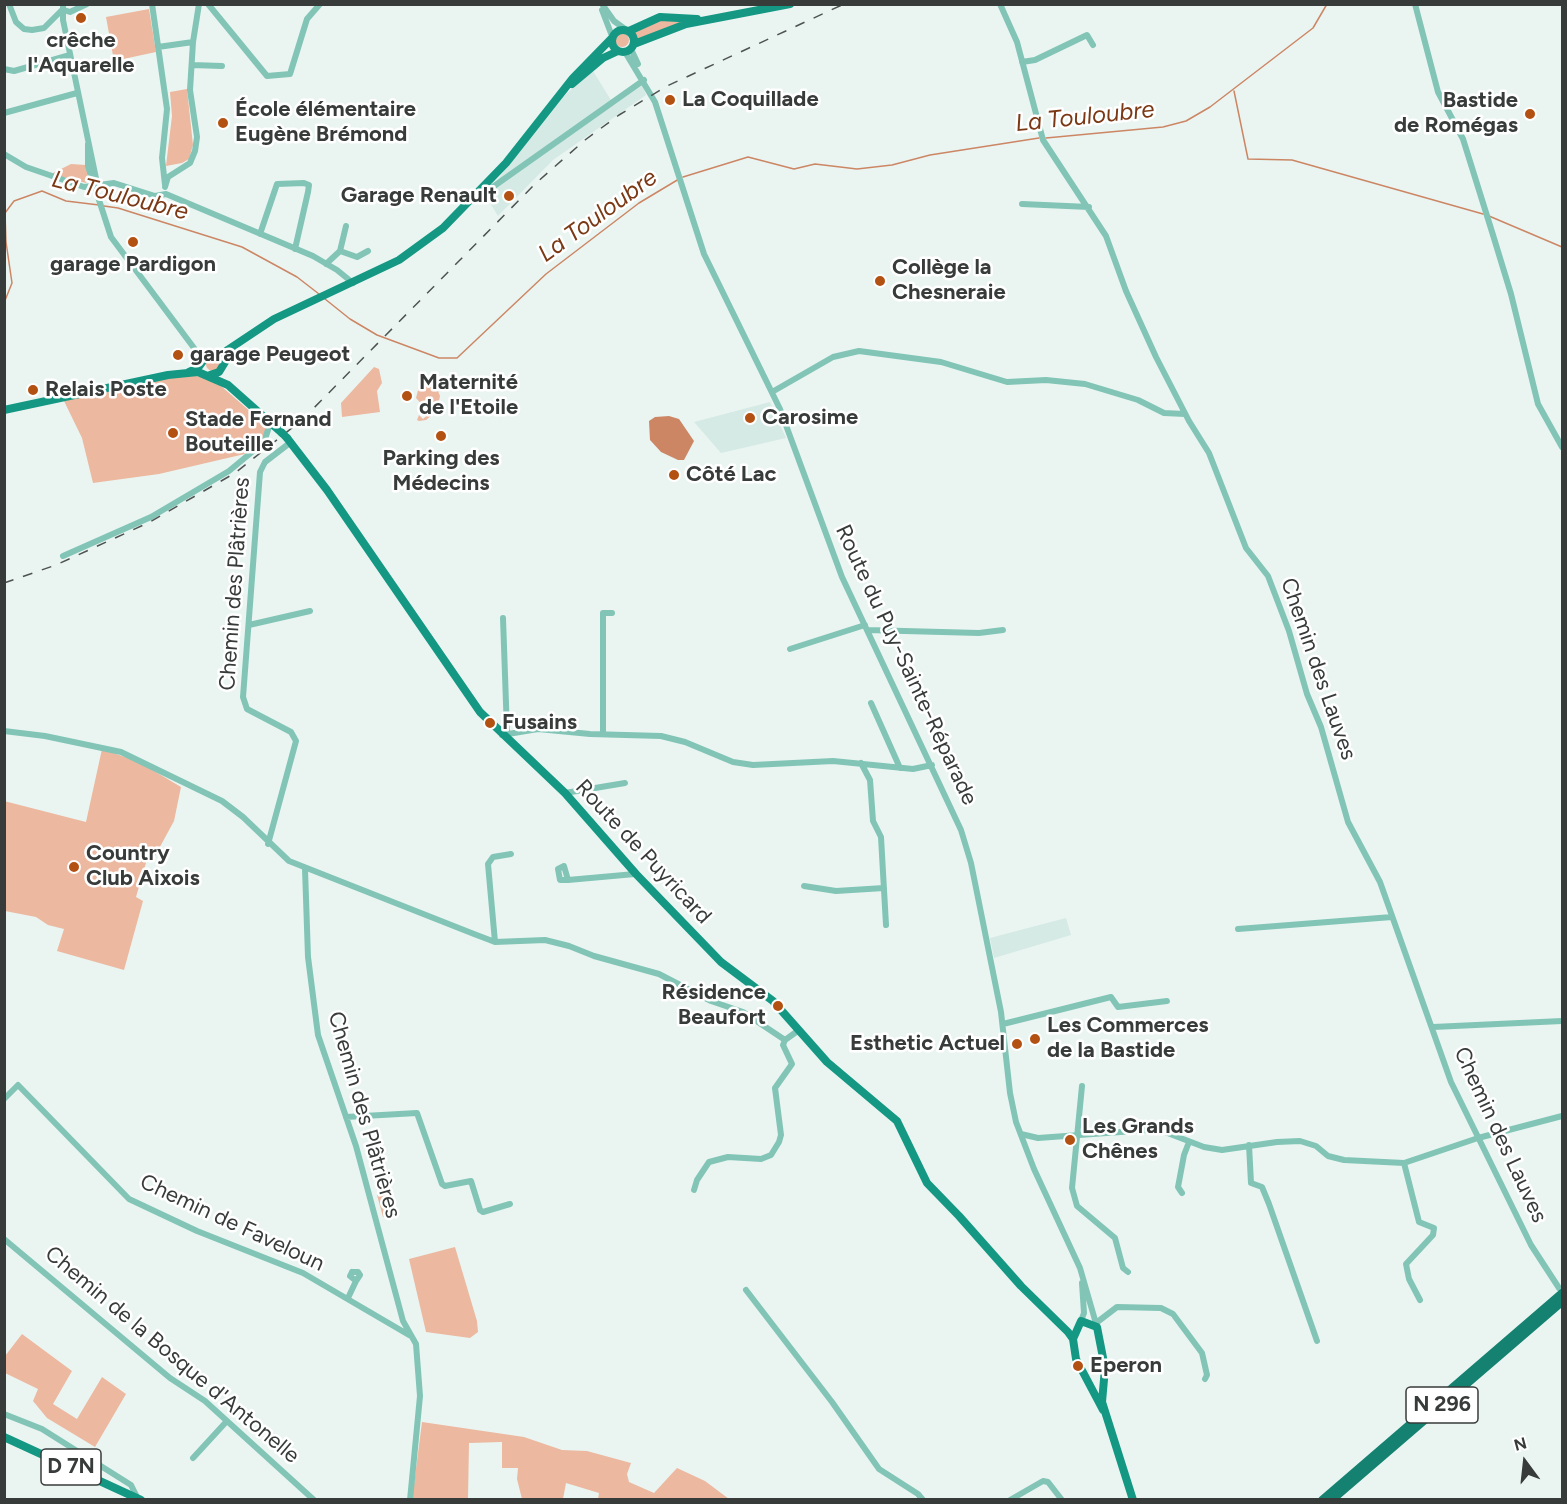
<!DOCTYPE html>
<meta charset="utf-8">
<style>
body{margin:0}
#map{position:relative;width:1567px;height:1504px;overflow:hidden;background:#eaf5f2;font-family:Figtree,sans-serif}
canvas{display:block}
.frame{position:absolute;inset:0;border:6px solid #373b3a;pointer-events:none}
.north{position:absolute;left:1495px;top:1432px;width:60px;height:60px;-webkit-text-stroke:4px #fff;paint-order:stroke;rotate:345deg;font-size:16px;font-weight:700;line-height:24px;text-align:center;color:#373b3a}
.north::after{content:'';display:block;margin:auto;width:21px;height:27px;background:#373b3a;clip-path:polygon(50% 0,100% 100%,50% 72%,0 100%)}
</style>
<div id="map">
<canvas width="1567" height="1504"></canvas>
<div class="frame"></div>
<div class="north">N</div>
</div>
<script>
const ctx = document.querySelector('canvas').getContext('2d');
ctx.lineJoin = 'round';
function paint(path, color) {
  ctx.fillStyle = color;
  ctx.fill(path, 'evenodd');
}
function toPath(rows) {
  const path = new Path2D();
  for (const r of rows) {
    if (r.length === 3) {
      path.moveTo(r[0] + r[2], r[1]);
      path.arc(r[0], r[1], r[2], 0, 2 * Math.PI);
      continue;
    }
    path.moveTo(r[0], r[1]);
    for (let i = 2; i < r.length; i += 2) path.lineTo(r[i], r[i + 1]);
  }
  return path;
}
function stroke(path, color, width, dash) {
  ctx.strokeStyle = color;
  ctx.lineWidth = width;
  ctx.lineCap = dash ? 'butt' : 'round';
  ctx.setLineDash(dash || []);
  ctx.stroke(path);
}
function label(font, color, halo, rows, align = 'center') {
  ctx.font = font + ' Figtree,sans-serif';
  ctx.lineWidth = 5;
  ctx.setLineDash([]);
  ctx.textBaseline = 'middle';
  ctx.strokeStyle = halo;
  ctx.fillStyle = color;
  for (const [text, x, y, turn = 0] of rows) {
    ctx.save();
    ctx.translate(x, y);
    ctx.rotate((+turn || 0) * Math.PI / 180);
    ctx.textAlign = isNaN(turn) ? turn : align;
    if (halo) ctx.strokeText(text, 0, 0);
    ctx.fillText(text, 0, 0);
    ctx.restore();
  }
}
const built = toPath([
 [593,71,614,105,642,85,646,95,553,160,498,216,485,195,566,94],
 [770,402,786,438,721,453,694,422],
 [1066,918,1071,935,994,958,990,938]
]);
const green = toPath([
 [149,9,156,52,114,61,106,17],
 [661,19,691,21,637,39,634,32],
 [622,40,7],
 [187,89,193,145,189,159,182,163,166,166,172,116,170,92],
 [71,164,86,165,89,177,86,183,51,174],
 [213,364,7],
 [374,367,379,369,382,383,377,391,380,412,342,417,341,403],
 [185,374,213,379,268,427,265,439,249,453,159,474,93,483,82,438,64,401],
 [421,379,434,381,440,396,437,411,426,420,419,421,417,420,419,415,423,419,434,409,430,405,426,409,416,398],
 [102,749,139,762,181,787,174,821,155,856,148,856,136,897,143,901,124,970,57,951,64,929,48,925,36,917,5,911,4,801,86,822],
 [388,1192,394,1214,383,1217,377,1195],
 [455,1247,477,1321,478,1332,470,1338,426,1332,409,1259],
 [22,1334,72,1371,53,1404,77,1419,102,1377,126,1394,95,1447,47,1418,33,1401,38,1389,5,1373,5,1356],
 [422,1422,524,1437,562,1450,587,1451,631,1463,627,1474,629,1482,654,1493,677,1468,705,1481,729,1499,598,1499,599,1493,566,1483,563,1499,522,1499,517,1479,518,1468,502,1468,502,1442,469,1443,468,1499,412,1500]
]);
const water = toPath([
 [669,416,679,419,694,441,684,460,678,460,661,452,650,440,649,421,655,417]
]);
const stream = toPath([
 [1234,91,1248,159,1292,160,1483,214],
 [1046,138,1163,127,1186,121,1210,107,1313,28,1327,4],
 [683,177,748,157,794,169,815,164,857,169,892,165,930,155,1039,138],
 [104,206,118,208,242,247,297,277,319,294],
 [1489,216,1562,247],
 [325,299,350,319,377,335,439,358,457,358,546,274,639,203,679,179],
 [4,303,12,283,6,242,5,213,14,201,42,191,66,201,99,205]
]);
const minor = toPath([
 [9,4,16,22,24,29,32,30,44,28,63,9],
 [63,4,63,20,97,183],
 [152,4,167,109,162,158,165,185],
 [208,4,267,76,290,74,307,19,320,4],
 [602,4,614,21,625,29],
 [1000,4,1017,42,1043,140,1106,236,1126,291,1156,357,1189,421,1209,453,1246,548,1268,576,1289,631,1307,694,1321,727,1348,822,1380,882,1451,1082,1531,1245,1559,1288],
 [1415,4,1438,92,1463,139,1493,235,1511,294,1538,404,1562,447],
 [64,10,70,12,87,4],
 [602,10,612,36],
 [158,47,193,42],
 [631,49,638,64],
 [625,52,655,102,704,254,780,409,842,577,961,830,971,863,1001,1012,1010,1093,1016,1122,1034,1169,1080,1268,1097,1327],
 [1022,62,1035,60,1087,35,1093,45],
 [192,65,222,66],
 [4,69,14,71,70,55],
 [4,113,77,93],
 [88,144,88,166,111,237,194,348,201,362],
 [4,154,26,167,84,187,114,183,155,196,166,194,313,256,337,270,353,283],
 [165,187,168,177,190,163,195,151,197,137,190,90,193,42,199,4],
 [473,201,644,80],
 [1022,204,1089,207],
 [260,234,277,184,304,183,309,185,308,192,295,249],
 [340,251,357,257,368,251],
 [326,264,340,251,346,226],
 [772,392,833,357,859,351,941,362,1007,382,1046,380,1085,384,1138,400,1164,413,1185,414],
 [63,556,151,517,229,471,264,442,271,421],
 [503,618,507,732],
 [249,625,310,611],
 [867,630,979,633,1003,630],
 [790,649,865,625],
 [871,703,900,768],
 [4,731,45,736,121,752,222,801,243,817,289,861,474,934,495,942,545,940,569,946,594,956,659,974,711,1001,743,1012,785,1040,799,1030],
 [603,734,603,613,612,613],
 [502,735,538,729,590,734,661,736,685,742,733,762,753,765,833,761,913,769,932,765],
 [861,763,870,780,873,821,881,837,886,925],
 [565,793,625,783],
 [268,844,296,741,291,732,247,709,243,697,260,472,265,462,291,442],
 [305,869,308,957,318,1035,356,1146,403,1321,416,1344,420,1396,410,1500],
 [568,880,564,866,558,869,560,880,568,880,635,874,636,874],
 [804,886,836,891,884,888],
 [1238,929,1392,917],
 [495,942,488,864,493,857,511,854],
 [1003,1024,1111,997,1118,1007,1167,1001],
 [1433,1027,1562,1021],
 [1082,1086,1072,1188,1077,1206,1115,1238,1123,1268,1128,1272],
 [4,1099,18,1085,129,1199,197,1231,303,1273,409,1335],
 [346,1117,417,1113,442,1184,445,1186,471,1181,480,1210,483,1212,510,1204],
 [1021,1134,1038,1138,1148,1130,1165,1132,1204,1147,1222,1150,1277,1142,1300,1141,1316,1146,1328,1156,1344,1160,1404,1163,1478,1138,1562,1116],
 [1249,1145,1251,1183,1262,1187,1269,1204,1317,1341],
 [1404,1163,1419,1222,1434,1228,1433,1235,1406,1264,1409,1279,1420,1300],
 [694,1190,697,1180,709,1162,728,1157,761,1159,771,1155,779,1142,781,1135,775,1088,792,1064,783,1045,785,1040],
 [1182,1193,1178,1187,1184,1155,1189,1142],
 [4,1239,170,1378,205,1401,314,1500],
 [352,1272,358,1272,360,1275,356,1281,350,1276,352,1272],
 [746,1290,832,1402,879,1469,918,1494,923,1500],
 [348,1298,356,1281],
 [1081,1321,1084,1313,1082,1283],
 [1096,1323,1117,1307,1161,1308,1173,1314,1202,1353,1207,1375,1205,1379],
 [4,1414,42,1429,131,1485,137,1497],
 [193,1458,226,1422],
 [1010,1500,1043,1481,1048,1482,1062,1500]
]);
const major = toPath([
 [623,41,11],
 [629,31,660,17,697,19],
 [634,44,686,24,790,4],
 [572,84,603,58,618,51],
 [189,372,198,368,209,353,223,353,274,319,399,260,443,228,506,163,573,78,611,39],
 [210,375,219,372,233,349],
 [4,410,168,375,198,372,228,385,282,433],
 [287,438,327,490,480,712,565,793,636,874,721,962,773,1001,827,1062,897,1121,927,1183,959,1216,1021,1286,1068,1332,1073,1339],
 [1103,1410,1076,1359,1073,1339,1081,1321,1097,1327,1105,1368,1102,1402,1133,1500],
 [4,1437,141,1500]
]);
const highway = toPath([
 [1322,1500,1562,1293],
 [1332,1500,1562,1302]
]);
const rail = toPath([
 [4,583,56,565,150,522,235,473,302,420,535,184,585,140,619,115,667,86,844,4]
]);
const majorBridge = toPath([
 [282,433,287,438]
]);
const markers = [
 [81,18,6,"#b35113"],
 [670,100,6,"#b35113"],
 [1530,114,6,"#b35113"],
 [223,123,6,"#b35113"],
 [509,196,6,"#b35113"],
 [133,242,6,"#b35113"],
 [880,281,6,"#b35113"],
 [178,355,6,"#b35113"],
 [33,390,6,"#b35113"],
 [407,396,6,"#b35113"],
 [750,418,6,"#b35113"],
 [173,433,6,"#b35113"],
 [441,436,6,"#b35113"],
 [674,475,6,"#b35113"],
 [490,723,6,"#b35113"],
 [74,867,6,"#b35113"],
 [778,1006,6,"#b35113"],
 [1035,1039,6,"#b35113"],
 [1017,1044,6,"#b35113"],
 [1070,1140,6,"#b35113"],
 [1078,1366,6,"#b35113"]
];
const shields = [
 [1442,1405,72],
 [71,1467,60]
];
const shieldNames = [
 ["N 296",1442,1405],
 ["D 7N",71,1467]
];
const poiNames = [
 ["crêche",81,41,"center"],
 ["l'Aquarelle",81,66,"center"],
 ["La Coquillade",682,100],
 ["Bastide",1518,101,"right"],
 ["de Romégas",1518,126,"right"],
 ["École élémentaire",235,110],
 ["Eugène Brémond",235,135],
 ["Garage Renault",497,196,"right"],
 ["garage Pardigon",133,265,"center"],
 ["Collège la",892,268],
 ["Chesneraie",892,293],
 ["garage Peugeot",190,355],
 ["Maternité",419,383],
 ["de l'Etoile",419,408],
 ["Relais Poste",45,390],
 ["Carosime",762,418],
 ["Stade Fernand",185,420],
 ["Bouteille",185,445],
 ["Parking des",441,459,"center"],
 ["Médecins",441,484,"center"],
 ["Côté Lac",686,475],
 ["Fusains",502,723],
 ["Country",86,854],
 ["Club Aixois",86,879],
 ["Résidence",766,993,"right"],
 ["Beaufort",766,1018,"right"],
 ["Les Commerces",1047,1026],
 ["de la Bastide",1047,1051],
 ["Esthetic Actuel",1005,1044,"right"],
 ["Les Grands",1082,1127],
 ["Chênes",1082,1152],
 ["Eperon",1090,1366]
];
const streetNames = [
 ["Chemin des Plâtrières",235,584,-86],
 ["Route du Puy-Sainte-Réparade",906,665,65],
 ["Chemin des Lauves",1318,669,71],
 ["Route de Puyricard",643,852,47],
 ["Chemin des Plâtrières",364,1115,74],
 ["Chemin des Lauves",1500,1135,65],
 ["Chemin de Faveloun",232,1223,25],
 ["Chemin de la Bosque d'Antonelle",172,1355,40]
];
const waterNames = [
 ["La Touloubre",1085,117,-6],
 ["La Touloubre",120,196,14],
 ["La Touloubre",598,216,-36]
];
paint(built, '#d5eae4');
paint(green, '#ecb89f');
paint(water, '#cc8664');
stroke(stream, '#cc8664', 1.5);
stroke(minor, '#82c5b6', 6);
stroke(major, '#149883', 8);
stroke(highway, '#158271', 8);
stroke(rail, '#4e5352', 1.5, [10, 10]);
stroke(majorBridge, '#149883', 8);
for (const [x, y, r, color] of markers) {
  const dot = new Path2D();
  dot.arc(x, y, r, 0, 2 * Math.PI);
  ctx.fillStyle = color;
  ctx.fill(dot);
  stroke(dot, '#fff', 2);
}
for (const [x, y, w] of shields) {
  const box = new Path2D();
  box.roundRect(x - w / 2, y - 18, w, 36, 4.5);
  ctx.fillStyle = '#fff';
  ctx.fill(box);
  stroke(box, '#373b3a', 1.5);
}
label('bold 21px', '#373b3a', null, shieldNames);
label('bold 22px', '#373b3a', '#fff', poiNames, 'left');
label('22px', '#373b3a', '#fff', streetNames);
label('italic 24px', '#7a3914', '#fff', waterNames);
</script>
